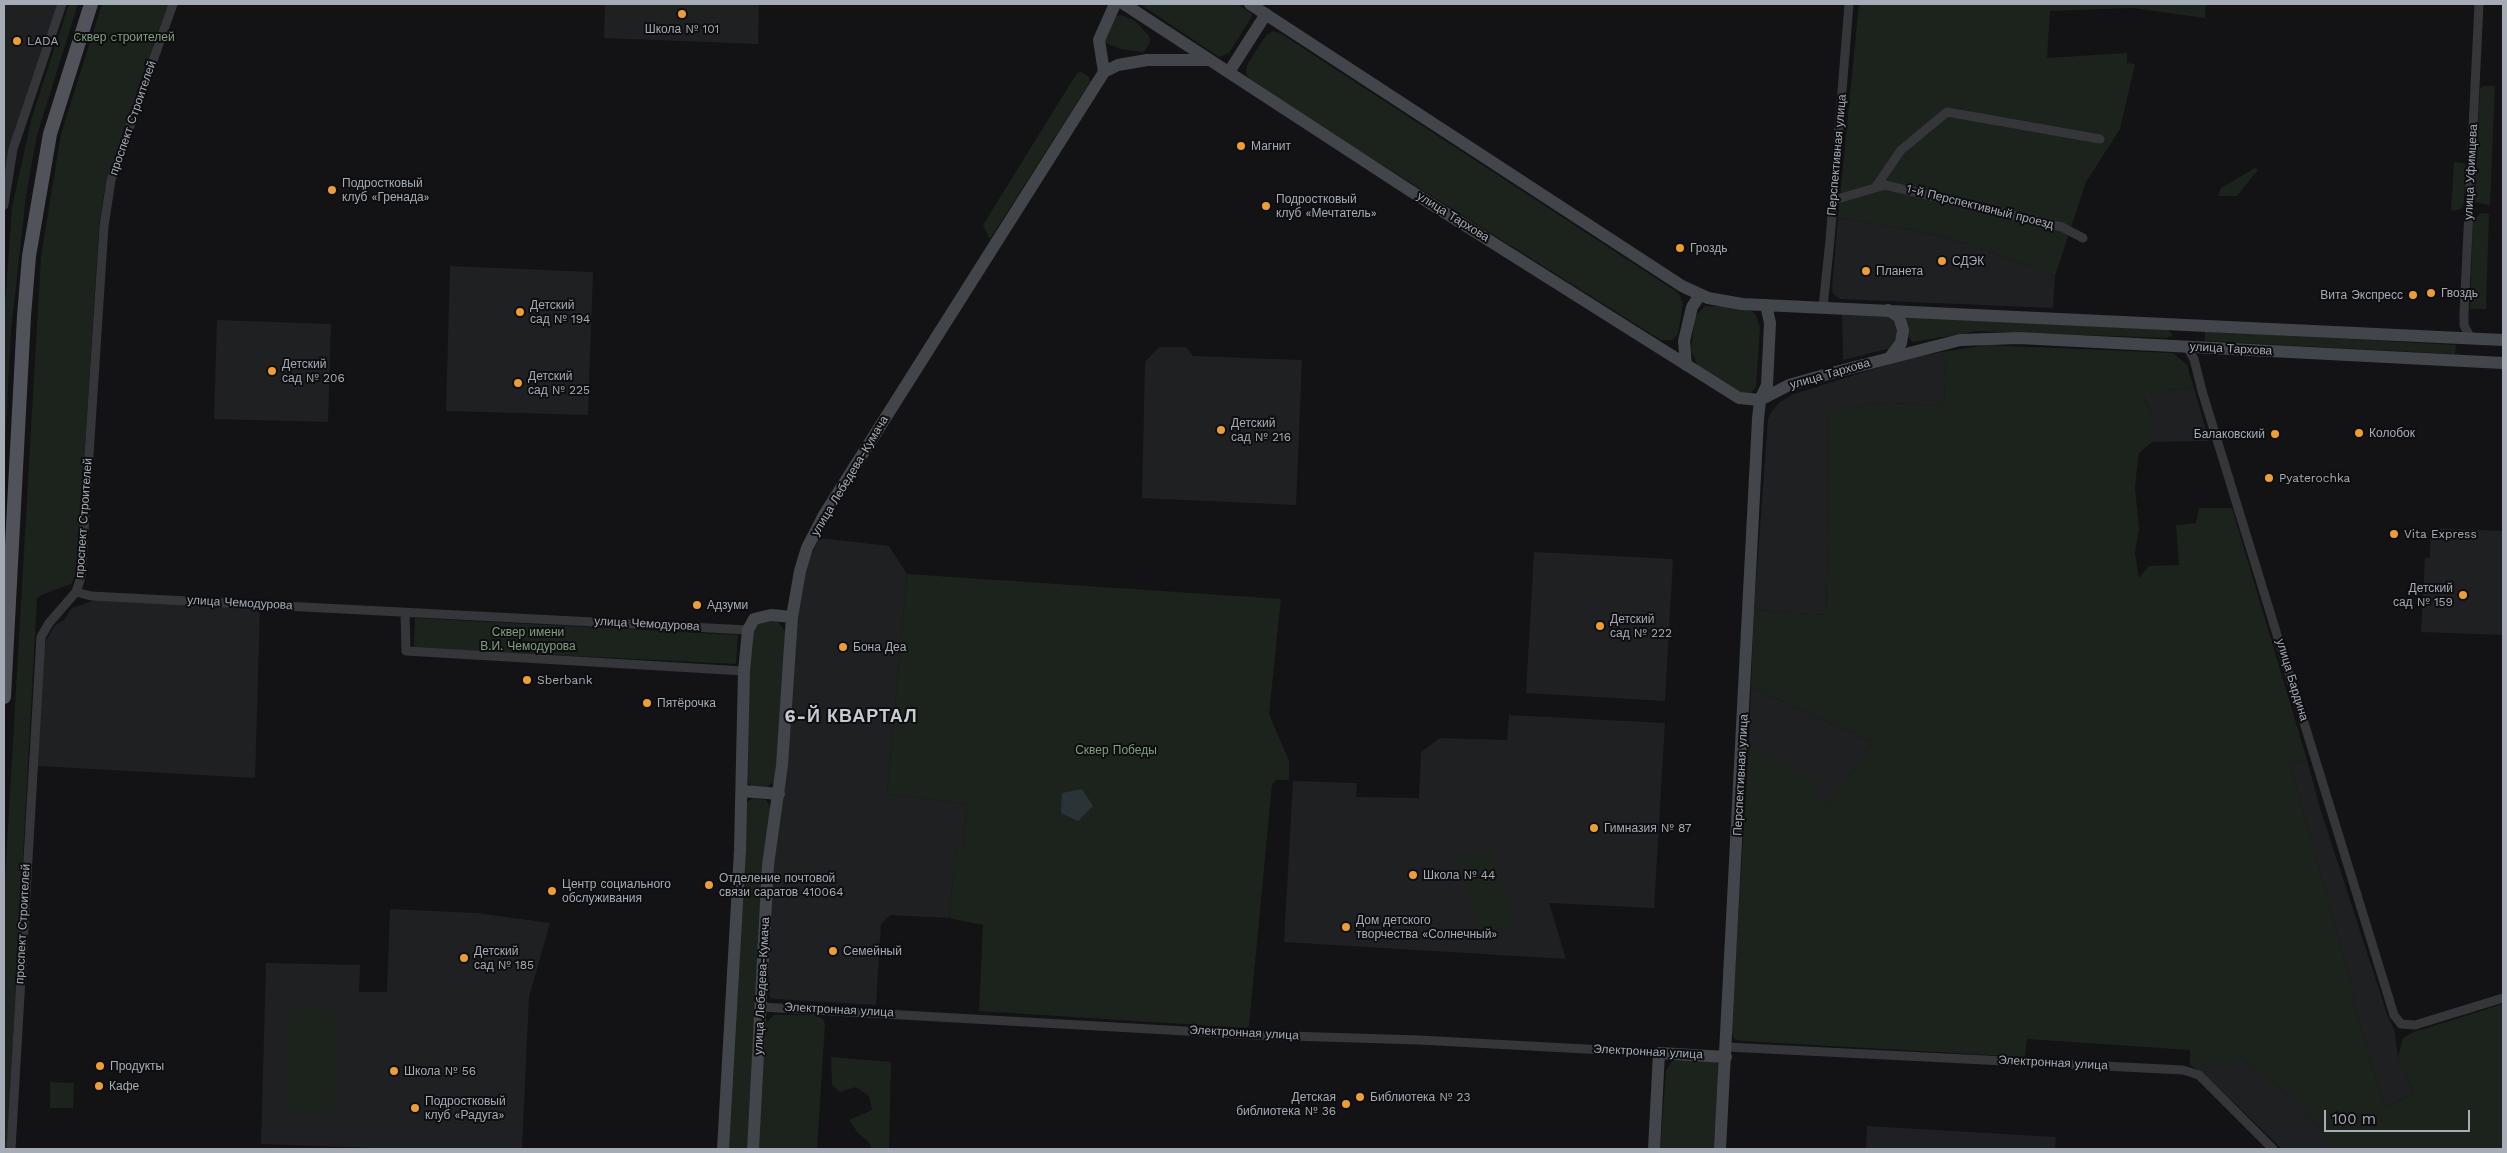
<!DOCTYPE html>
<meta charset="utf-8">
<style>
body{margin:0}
#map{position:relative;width:2507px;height:1153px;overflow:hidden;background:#131315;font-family:"Work Sans",sans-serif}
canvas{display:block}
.frame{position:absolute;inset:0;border:5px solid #a5acb5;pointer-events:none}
.scale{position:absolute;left:2324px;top:1110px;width:146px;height:22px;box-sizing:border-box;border:2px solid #a5acb5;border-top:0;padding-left:6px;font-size:15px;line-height:18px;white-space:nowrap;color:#a5acb5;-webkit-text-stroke:4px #0e0e10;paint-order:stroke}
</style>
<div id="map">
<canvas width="2507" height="1153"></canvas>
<div class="frame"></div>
<div class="scale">100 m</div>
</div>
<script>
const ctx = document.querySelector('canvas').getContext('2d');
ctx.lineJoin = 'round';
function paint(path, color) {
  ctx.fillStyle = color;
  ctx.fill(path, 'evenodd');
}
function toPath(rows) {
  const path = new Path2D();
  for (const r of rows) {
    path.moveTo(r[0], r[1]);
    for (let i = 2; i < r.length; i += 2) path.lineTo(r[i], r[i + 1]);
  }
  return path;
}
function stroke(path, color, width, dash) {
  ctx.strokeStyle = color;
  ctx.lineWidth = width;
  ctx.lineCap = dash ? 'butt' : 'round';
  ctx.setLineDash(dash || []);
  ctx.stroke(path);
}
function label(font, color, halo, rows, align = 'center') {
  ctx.font = font + ' "Work Sans",sans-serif';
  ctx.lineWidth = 4;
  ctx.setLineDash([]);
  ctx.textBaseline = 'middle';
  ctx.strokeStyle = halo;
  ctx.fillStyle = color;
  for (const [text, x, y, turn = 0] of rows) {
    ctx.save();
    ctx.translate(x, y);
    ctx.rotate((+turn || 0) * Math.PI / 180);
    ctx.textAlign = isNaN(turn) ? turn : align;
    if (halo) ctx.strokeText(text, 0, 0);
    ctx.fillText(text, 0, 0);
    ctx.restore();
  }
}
const built = toPath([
 [4,4,58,4,4,170],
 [605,4,759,4,758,44,604,38],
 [1838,218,1915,230,1972,245,2055,276,2053,308,1840,299,1833,294,1832,287],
 [450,266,593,272,588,415,446,411],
 [1842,315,1891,316,1894,319,1898,343,1895,347,1843,360],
 [217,320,331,324,328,422,214,419],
 [1159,347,1186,347,1193,356,1302,360,1296,505,1142,498,1145,362],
 [1942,352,1946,362,1944,401,1935,406,1891,403,1869,404,1852,410,1828,410,1829,505,1826,615,1754,610,1768,419,1772,411,1780,402,1794,394,1906,359],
 [2194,388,2209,441,2152,442,2152,415,2144,397,2167,390],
 [2431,528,2503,531,2503,635,2421,632,2425,558,2430,558],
 [819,538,889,546,907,574,887,794,967,804,963,847,956,850,949,918,890,915,881,924,876,1005,776,999,770,998,768,990,773,872,800,594,808,562],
 [1534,552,1673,559,1665,701,1526,693],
 [96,600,260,606,255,778,38,766,42,664,46,641,54,626,64,620,72,608],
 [1751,687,1873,742,1827,805,1812,798,1749,744],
 [1509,715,1665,723,1654,908,1549,903,1566,959,1284,942,1293,781,1357,783,1356,797,1419,798,1421,752,1440,738,1507,740],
 [2307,760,2320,808,2388,1017,2394,1029,2398,1057,2414,1093,2385,1107,2352,1000,2355,998,2290,764],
 [390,909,477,913,550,923,529,997,522,1149,401,1149,261,1144,266,963,360,965,359,992,387,992],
 [2238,1056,2297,1101,2336,1149,2282,1149,2203,1073,2212,1061],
 [1867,1126,2056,1137,2055,1149,1866,1149]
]);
const green = toPath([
 [69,4,78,4,37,135,26,196,11,331,4,465,4,319,12,207,32,117],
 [102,4,168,4,106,180,99,225,77,572,71,584,41,595,37,598,7,1149,4,1149,4,897,41,256,61,134],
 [1140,4,1237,4,1251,13,1252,16,1229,53,1219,57],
 [1859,4,2206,4,2205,18,2133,8,2050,11,2047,58,2127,53,2127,63,2135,64,2120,129,2086,182,2055,276,1972,245,1915,230,1838,218],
 [1121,15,1135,21,1149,36,1150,42,1144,52,1120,49,1104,42,1116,16],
 [1273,31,1280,33,1674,290,1679,294,1683,304,1678,334,1672,340,1661,340,1255,85,1246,74,1247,65,1266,35],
 [1081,72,1089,77,1090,82,990,239,983,225,1077,73],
 [2483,86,2495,86,2490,205,2474,202,2480,89],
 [2454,162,2463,163,2466,166,2464,203,2461,209,2451,211],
 [2255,168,2258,170,2237,196,2218,196,2221,188],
 [2481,213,2489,214,2486,309,2470,309,2473,220],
 [1705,306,1747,307,1756,315,1760,328,1756,387,1750,394,1743,394,1698,367,1691,350,1695,317],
 [1907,317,2168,330,2172,334,2171,336,2166,338,1978,331,1913,342,1907,336,1905,321],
 [2205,331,2456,345,2455,354,2205,341],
 [1986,345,2173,353,2187,365,2194,388,2167,390,2144,398,2152,415,2152,442,2139,453,2137,467,2135,488,2139,529,2135,553,2139,578,2149,566,2179,565,2176,525,2196,523,2199,508,2232,508,2307,760,2290,764,2355,998,2352,1000,2385,1107,2414,1093,2398,1057,2403,1038,2414,1032,2503,1004,2503,1149,2336,1149,2297,1101,2238,1056,2229,1066,2212,1061,2203,1073,2190,1065,2190,1050,2027,1039,2025,1057,1742,1041,1734,1039,1731,1031,1749,744,1818,783,1813,798,1827,805,1873,742,1751,687,1754,610,1826,615,1829,505,1828,410,1852,410,1869,404,1891,403,1935,406,1944,401,1946,362,1942,352],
 [907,574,1281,599,1269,714,1289,761,1289,780,1276,780,1272,785,1249,1026,1246,1028,979,1011,983,925,949,918,956,849,963,847,967,804,887,794],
 [415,618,738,635,736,664,414,648],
 [777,621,786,632,775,781,764,789,751,786,748,782,749,671,752,631,759,622],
 [753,798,766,800,771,808,763,859,747,1149,726,1149,747,802],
 [1491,849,1514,924,1481,934,1458,859],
 [290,1008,338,1010,334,1113,286,1112],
 [774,1015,814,1015,823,1019,825,1024,817,1149,757,1149,766,1023],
 [831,1057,891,1062,889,1149,871,1149,869,1142,858,1133,849,1120,872,1110,869,1096,856,1087,840,1092,832,1085],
 [1679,1058,1716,1061,1719,1065,1716,1149,1660,1149,1666,1071,1672,1061],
 [50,1082,74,1083,73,1108,50,1108]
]);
const water = toPath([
 [1082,789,1093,806,1078,821,1061,813,1062,793]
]);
const street = toPath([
 [1875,188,1901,150,1947,112,2100,139],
 [1834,200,1885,185,2062,227,2083,238],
 [4,205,13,149,62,4],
 [1823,307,1830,240,1849,4],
 [2471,339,2464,325,2464,313,2479,4],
 [2187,347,2194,359,2202,391,2394,1015,2401,1024,2415,1025,2503,998],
 [76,592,91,596,748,630],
 [405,612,406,651,744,671],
 [761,1007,1256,1035,1419,1040,1659,1053],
 [1727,1047,2183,1070,2199,1075,2273,1149],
 [11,1149,41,637,49,623,76,592,81,577,104,226,111,180,173,4]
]);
const secondary = toPath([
 [1124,4,1409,190,1739,398,1760,400,1789,385,1828,374,1960,340,2019,338,2503,363],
 [1250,4,1682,286,1708,298,1742,304,2503,340],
 [1104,72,1099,40,1115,4],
 [1229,72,1266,14],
 [1888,310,1899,317,1903,330,1901,343,1891,356],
 [1686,365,1684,341,1692,307,1700,295],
 [742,791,779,794],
 [723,1149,740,850,744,671,748,630,754,619,771,615,792,617],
 [753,1149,768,865,782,765,792,617,800,571,807,548,824,515,1104,72,1118,65,1147,60,1209,60],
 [1654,1149,1659,1053,1726,1057],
 [1720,1149,1758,419,1760,400,1767,385,1770,323,1766,305]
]);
const primary = toPath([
 [4,697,24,316,29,256,50,134,91,4]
]);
const markers = [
 [682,14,5,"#ed9e33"],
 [17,41,5,"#ed9e33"],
 [1241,146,5,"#ed9e33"],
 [332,190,5,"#ed9e33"],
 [1266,206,5,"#ed9e33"],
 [1680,248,5,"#ed9e33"],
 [1942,261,5,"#ed9e33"],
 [1866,271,5,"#ed9e33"],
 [2431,293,5,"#ed9e33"],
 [2413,295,5,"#ed9e33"],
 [520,312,5,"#ed9e33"],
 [272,371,5,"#ed9e33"],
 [518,383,5,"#ed9e33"],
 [1221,430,5,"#ed9e33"],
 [2359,433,5,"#ed9e33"],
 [2275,434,5,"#ed9e33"],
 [2269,478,5,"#ed9e33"],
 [2394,534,5,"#ed9e33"],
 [2463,595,5,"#ed9e33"],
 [697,605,5,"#ed9e33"],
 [1600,626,5,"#ed9e33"],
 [843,647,5,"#ed9e33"],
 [527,680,5,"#ed9e33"],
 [647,703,5,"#ed9e33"],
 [1594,828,5,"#ed9e33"],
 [1413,875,5,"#ed9e33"],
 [709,885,5,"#ed9e33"],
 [552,891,5,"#ed9e33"],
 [1346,927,5,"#ed9e33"],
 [833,951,5,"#ed9e33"],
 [464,958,5,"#ed9e33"],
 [100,1066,5,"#ed9e33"],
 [394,1071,5,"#ed9e33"],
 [99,1086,5,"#ed9e33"],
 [1360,1097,5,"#ed9e33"],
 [1346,1104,5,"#ed9e33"],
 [415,1108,5,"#ed9e33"]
];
const poiNames = [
 ["Школа № 101",682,29,"center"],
 ["LADA",27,41],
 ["Магнит",1251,146],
 ["Подростковый",342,183],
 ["клуб «Гренада»",342,197],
 ["Подростковый",1276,199],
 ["клуб «Мечтатель»",1276,213],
 ["Гроздь",1690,248],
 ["СДЭК",1952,261],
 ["Планета",1876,271],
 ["Гвоздь",2441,293],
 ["Вита Экспресс",2403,295,"right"],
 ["Детский",530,305],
 ["сад № 194",530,319],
 ["Детский",282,364],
 ["сад № 206",282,378],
 ["Детский",528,376],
 ["сад № 225",528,390],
 ["Детский",1231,423],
 ["сад № 216",1231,437],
 ["Колобок",2369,433],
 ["Балаковский",2265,434,"right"],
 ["Pyaterochka",2279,478],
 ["Vita Express",2404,534],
 ["Детский",2453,588,"right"],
 ["сад № 159",2453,602,"right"],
 ["Адзуми",707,605],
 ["Детский",1610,619],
 ["сад № 222",1610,633],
 ["Бона Деа",853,647],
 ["Sberbank",537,680],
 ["Пятёрочка",657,703],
 ["Гимназия № 87",1604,828],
 ["Школа № 44",1423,875],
 ["Отделение почтовой",719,878],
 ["связи саратов 410064",719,892],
 ["Центр социального",562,884],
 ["обслуживания",562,898],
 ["Дом детского",1356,920],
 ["творчества «Солнечный»",1356,934],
 ["Детский",474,951],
 ["сад № 185",474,965],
 ["Семейный",843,951],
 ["Продукты",110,1066],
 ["Школа № 56",404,1071],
 ["Кафе",109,1086],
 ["Детская",1336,1097,"right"],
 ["библиотека № 36",1336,1111,"right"],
 ["Библиотека № 23",1370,1097],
 ["Подростковый",425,1101],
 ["клуб «Радуга»",425,1115]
];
const parkNames = [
 ["Cквер cтроителей",124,37],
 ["Сквер имени",528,632],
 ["В.И. Чемодурова",528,646],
 ["Сквер Победы",1116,750]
];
const streetNames = [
 ["проспект Строителей",133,118,-71],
 ["Перспективная улица",1837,155,-85],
 ["улица Уфимцева",2471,172,-87],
 ["1-й Перспективный проезд",1980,207,14],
 ["улица Тархова",1453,217,32],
 ["улица Тархова",2231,349,3],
 ["улица Тархова",1830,374,-16],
 ["улица Лебедева-Кумача",850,476,-59],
 ["проспект Строителей",84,518,-86],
 ["улица Чемодурова",240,603,3],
 ["улица Чемодурова",647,624,3],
 ["улица Бардина",2292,680,73],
 ["Перспективная улица",1741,775,-87],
 ["проспект Строителей",23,924,-87],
 ["улица Лебедева-Кумача",762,986,-87],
 ["Электронная улица",839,1010,3],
 ["Электронная улица",1244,1033,3],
 ["Электронная улица",1648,1052,3],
 ["Электронная улица",2053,1063,3]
];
const districtNames = [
 ["6-Й КВАРТАЛ",851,717]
];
paint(built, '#1f2022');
paint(green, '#1c231c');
paint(water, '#2a3338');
stroke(street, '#34363a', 9);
stroke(secondary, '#42454a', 12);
stroke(primary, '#505359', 14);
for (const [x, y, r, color] of markers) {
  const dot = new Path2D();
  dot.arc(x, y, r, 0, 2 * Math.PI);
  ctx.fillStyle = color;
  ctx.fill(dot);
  stroke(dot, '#0e0e10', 2);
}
label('12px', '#a5acb5', '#0e0e10', poiNames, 'left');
label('12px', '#7ea07d', '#0e0e10', parkNames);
label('12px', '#a5acb5', '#0e0e10', streetNames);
ctx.letterSpacing = '1px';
label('bold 18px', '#c6cad1', '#0e0e10', districtNames);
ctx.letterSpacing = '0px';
</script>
